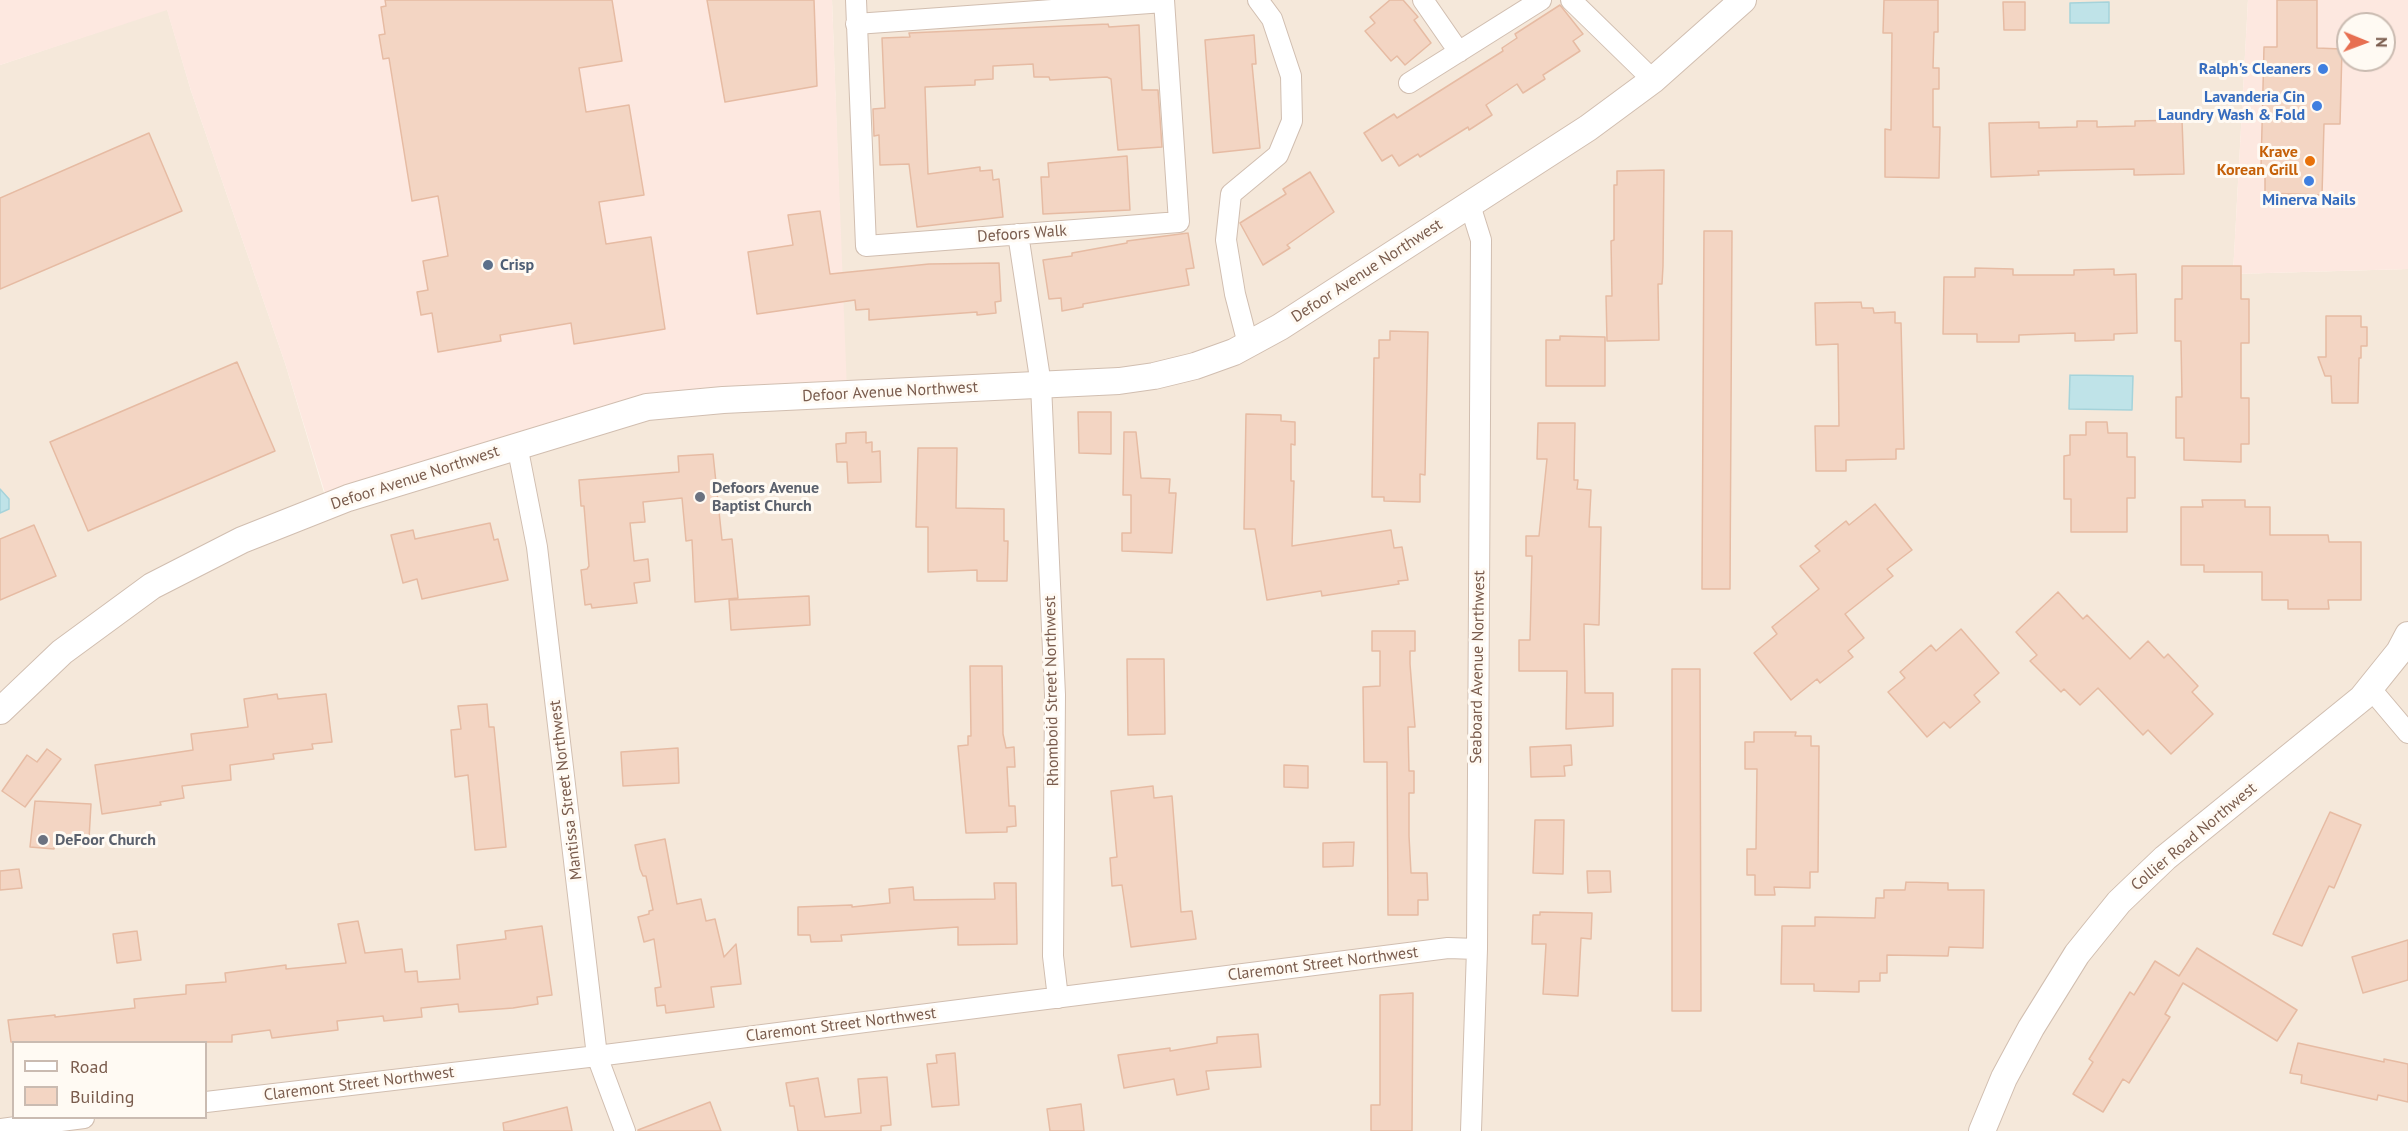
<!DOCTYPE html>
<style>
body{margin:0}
#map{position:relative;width:2408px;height:1131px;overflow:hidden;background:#fdf6ec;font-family:"PT Sans",sans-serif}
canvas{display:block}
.legend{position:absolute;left:12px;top:1041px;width:195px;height:78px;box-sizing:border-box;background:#fffaf3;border:2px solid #cabbb1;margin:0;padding:8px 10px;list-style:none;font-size:18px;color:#7a5c4d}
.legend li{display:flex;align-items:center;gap:12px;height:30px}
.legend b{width:30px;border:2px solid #cabbb1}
.north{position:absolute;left:2336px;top:12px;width:60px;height:60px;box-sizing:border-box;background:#fffaf3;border:2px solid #cabbb1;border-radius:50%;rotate:91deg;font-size:16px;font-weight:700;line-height:24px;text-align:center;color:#7a5c4d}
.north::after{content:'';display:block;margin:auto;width:21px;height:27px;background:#e76f51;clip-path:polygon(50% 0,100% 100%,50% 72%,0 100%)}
</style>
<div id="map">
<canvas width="2408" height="1131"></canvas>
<ul class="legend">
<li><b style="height:8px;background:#fff"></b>Road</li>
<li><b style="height:16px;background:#f3d5c3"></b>Building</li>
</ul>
<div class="north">N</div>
</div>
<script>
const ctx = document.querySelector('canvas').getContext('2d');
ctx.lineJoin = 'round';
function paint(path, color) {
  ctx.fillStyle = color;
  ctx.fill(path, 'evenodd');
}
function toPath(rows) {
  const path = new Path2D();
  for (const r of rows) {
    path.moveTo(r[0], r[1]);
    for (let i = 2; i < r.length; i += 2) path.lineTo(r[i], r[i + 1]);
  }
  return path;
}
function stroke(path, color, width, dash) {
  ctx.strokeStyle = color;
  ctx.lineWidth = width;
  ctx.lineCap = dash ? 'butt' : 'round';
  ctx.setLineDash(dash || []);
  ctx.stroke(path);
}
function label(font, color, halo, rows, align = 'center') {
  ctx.font = font + ' "PT Sans",sans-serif';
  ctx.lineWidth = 6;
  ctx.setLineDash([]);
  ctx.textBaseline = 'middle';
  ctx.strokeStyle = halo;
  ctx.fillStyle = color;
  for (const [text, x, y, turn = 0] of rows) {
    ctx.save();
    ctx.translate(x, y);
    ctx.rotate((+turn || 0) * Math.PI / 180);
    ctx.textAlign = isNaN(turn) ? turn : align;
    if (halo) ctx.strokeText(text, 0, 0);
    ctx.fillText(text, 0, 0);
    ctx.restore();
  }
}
const residential = toPath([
 [832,0,2248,0,2233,274,2408,269,2408,1131,0,1131,0,65,167,9,191,91,285,363,328,506,647,407,846,392],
 [14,1042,206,1042,206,1118,14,1118]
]);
const commercial = toPath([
 [0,0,832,0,847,392,647,407,329,506,285,363,191,91,167,10,0,65],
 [2248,0,2408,0,2408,269,2233,274],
 [2348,24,2384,24,2384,60,2348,60]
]);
const water = toPath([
 [2109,2,2109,23,2070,23,2070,3,2109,2],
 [2070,375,2133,376,2132,410,2069,409,2070,375],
 [0,489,9,499,9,509,0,513,0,489]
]);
const building = toPath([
 [385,0,612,0,622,61,579,68,586,112,629,105,644,195,599,202,606,244,651,237,665,329,574,344,571,323,500,335,501,341,438,352,432,313,421,315,417,292,428,290,423,261,448,256,438,196,412,201,389,58,383,59,379,35,385,34,381,7,386,6,385,0],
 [707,0,814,0,817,86,725,102,707,0],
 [1390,0,1403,0,1418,17,1414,20,1431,43,1405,65,1397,56,1391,61,1365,31,1375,23,1370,17,1390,0],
 [1884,0,1938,0,1938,32,1934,32,1933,68,1939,68,1939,89,1933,89,1933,127,1940,127,1939,178,1885,177,1885,129,1891,130,1892,33,1883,33,1884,0],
 [2277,0,2317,0,2317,48,2342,49,2340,124,2324,124,2322,195,2265,193,2265,168,2261,168,2264,47,2277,47,2277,0],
 [2003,2,2025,2,2025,30,2004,30,2003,2],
 [1560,5,1583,34,1573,41,1580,51,1543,75,1545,79,1523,93,1517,84,1486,105,1492,115,1469,130,1468,127,1420,157,1418,154,1399,166,1392,155,1382,161,1364,133,1394,114,1397,118,1503,51,1502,48,1517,38,1515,34,1560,5],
 [1108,24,1109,27,1139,25,1142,90,1158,90,1162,147,1118,150,1111,79,1107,77,1050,80,1049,77,1034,77,1033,64,993,66,993,79,975,80,975,85,925,87,928,174,980,167,980,171,992,170,993,180,999,179,1003,217,917,227,909,164,880,165,879,135,874,136,873,109,885,108,882,38,910,37,909,33,1108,24],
 [1254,35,1256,64,1252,64,1260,148,1213,153,1205,40,1254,35],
 [2182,120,2184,174,2134,175,2134,169,2038,171,2039,175,1991,177,1989,123,2039,122,2039,128,2077,127,2077,121,2097,121,2097,127,2135,126,2135,121,2182,120],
 [149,133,182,211,0,289,0,198,149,133],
 [1127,156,1130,210,1043,214,1041,177,1049,177,1048,163,1127,156],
 [1664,170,1663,266,1662,284,1658,284,1659,340,1607,341,1606,296,1612,296,1611,241,1614,240,1614,185,1617,185,1617,171,1664,170],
 [1310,172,1334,212,1287,245,1290,248,1263,265,1240,223,1286,194,1283,189,1310,172],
 [820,211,830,274,929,264,999,263,1001,301,995,302,996,313,977,315,977,312,869,320,869,309,856,310,855,300,757,314,748,252,793,245,788,215,820,211],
 [1704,231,1732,231,1730,589,1702,589,1704,231],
 [1188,233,1194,268,1186,269,1189,285,1083,304,1083,307,1062,311,1061,298,1049,299,1043,260,1072,256,1072,253,1127,243,1127,241,1188,233],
 [2182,266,2241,266,2241,299,2249,299,2249,343,2241,343,2241,398,2249,398,2249,444,2241,444,2241,462,2184,460,2184,438,2176,438,2176,397,2182,397,2181,341,2175,341,2175,299,2182,299,2182,266],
 [1975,268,2013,269,2013,275,2074,275,2074,270,2114,269,2114,275,2136,274,2137,333,2114,334,2114,340,2075,341,2075,333,2019,335,2019,342,1977,342,1977,334,1943,334,1944,277,1975,277,1975,268],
 [1861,302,1862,308,1873,308,1874,313,1895,312,1895,323,1901,323,1904,449,1896,449,1896,459,1846,460,1846,471,1816,471,1815,426,1839,426,1838,344,1816,345,1815,303,1861,302],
 [2326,316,2361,316,2361,327,2367,327,2367,346,2361,346,2361,358,2359,358,2358,403,2332,403,2331,376,2325,376,2318,357,2326,357,2326,316],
 [1390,331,1428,332,1425,475,1420,474,1420,502,1384,501,1384,497,1372,497,1374,358,1379,358,1379,340,1390,340,1390,331],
 [1560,336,1605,337,1605,386,1546,386,1546,340,1560,340,1560,336],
 [237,362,275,451,88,531,50,442,237,362],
 [1078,412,1111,412,1111,454,1079,453,1078,412],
 [1246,414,1281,415,1281,421,1295,422,1295,445,1291,444,1291,481,1294,481,1292,546,1391,530,1394,548,1402,547,1408,580,1398,581,1399,584,1322,596,1321,591,1267,600,1255,529,1244,529,1246,414],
 [2086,422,2107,422,2108,433,2127,433,2127,457,2135,457,2135,498,2127,498,2127,532,2071,532,2071,499,2064,499,2064,456,2070,455,2070,435,2086,435,2086,422],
 [1538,423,1575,423,1574,480,1578,480,1577,489,1591,490,1589,527,1601,527,1599,625,1584,624,1585,693,1613,693,1613,726,1566,729,1567,671,1519,671,1519,640,1530,640,1532,556,1526,556,1526,536,1539,536,1547,459,1537,459,1538,423],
 [866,432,866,443,872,442,872,452,880,451,881,482,848,483,847,462,837,462,836,444,846,443,846,433,866,432],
 [1124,432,1136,432,1141,478,1170,479,1169,493,1176,493,1172,553,1122,551,1122,533,1131,533,1131,495,1123,495,1124,432],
 [918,448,957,448,956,508,1004,509,1004,541,1008,541,1007,581,977,581,977,570,928,572,928,527,916,527,918,448],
 [713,454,722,540,732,539,738,598,695,602,692,540,686,541,682,498,643,502,645,522,630,523,634,561,648,559,650,581,634,583,637,603,592,608,591,604,585,605,581,570,587,569,589,566,584,506,581,506,579,480,679,472,678,456,713,454],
 [2202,500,2245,500,2245,507,2270,507,2270,535,2328,535,2329,542,2361,542,2361,600,2328,600,2329,609,2288,609,2288,600,2262,600,2262,572,2204,572,2204,565,2181,565,2181,507,2203,507,2202,500],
 [1875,504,1912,550,1887,569,1893,576,1845,614,1864,638,1848,651,1853,657,1820,683,1817,679,1791,700,1754,653,1777,634,1772,627,1819,589,1800,566,1820,551,1815,546,1846,521,1849,525,1875,504],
 [490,523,494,540,498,539,508,580,422,599,417,579,403,583,391,535,413,530,415,539,490,523],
 [34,525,56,576,0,600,0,539,34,525],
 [2058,592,2083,619,2087,615,2130,659,2148,641,2164,658,2168,654,2198,686,2192,692,2213,714,2171,754,2148,730,2143,735,2098,688,2080,705,2064,689,2061,692,2030,661,2037,655,2016,632,2058,592],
 [809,596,810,625,731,630,729,600,809,596],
 [1961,629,1999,673,1974,695,1980,702,1950,728,1944,722,1927,737,1888,692,1905,678,1900,672,1931,645,1936,651,1961,629],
 [1372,631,1415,631,1415,651,1410,651,1410,664,1415,727,1408,727,1409,771,1414,771,1414,793,1409,793,1409,836,1411,873,1427,873,1428,900,1418,900,1418,915,1388,915,1387,762,1364,762,1363,687,1380,686,1380,651,1372,651,1372,631],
 [1127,659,1164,659,1165,734,1128,735,1127,659],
 [970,666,1002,666,1003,734,1006,748,1014,747,1015,767,1007,767,1009,806,1015,806,1016,826,1007,827,1007,832,966,833,958,746,968,745,968,736,971,736,970,666],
 [1672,669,1700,669,1701,1011,1672,1011,1672,669],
 [277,694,278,699,326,694,332,742,312,744,313,749,273,754,274,759,230,765,231,780,182,786,184,798,160,802,161,805,102,814,95,765,193,750,191,734,248,727,244,699,277,694],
 [487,704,489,727,494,727,506,847,475,850,468,775,455,777,451,730,461,729,458,706,487,704],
 [1754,732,1796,732,1795,736,1811,736,1811,746,1819,746,1818,872,1810,872,1810,888,1774,887,1775,895,1755,895,1755,875,1747,875,1747,849,1756,849,1757,769,1745,769,1745,742,1754,742,1754,732],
 [1571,745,1572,765,1564,766,1565,776,1531,777,1530,747,1571,745],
 [678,748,679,783,623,786,621,752,678,748],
 [47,749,61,759,25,807,2,791,27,755,37,762,47,749],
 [1284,765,1308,766,1308,788,1284,787,1284,765],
 [1153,786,1154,798,1172,796,1181,912,1192,911,1196,939,1131,947,1122,885,1112,886,1110,858,1117,857,1111,791,1153,786],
 [35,801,91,804,89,839,56,837,54,849,30,847,35,801],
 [2330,812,2361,825,2334,888,2329,886,2302,946,2273,934,2330,812],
 [1535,820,1564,820,1563,874,1533,873,1535,820],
 [665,839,677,904,701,899,706,921,715,919,724,957,736,944,741,984,711,987,714,1007,666,1013,665,1005,657,1006,655,988,661,987,654,939,644,942,638,917,649,914,649,911,653,910,646,876,643,876,640,869,635,845,665,839],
 [1354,842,1353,866,1323,867,1323,843,1354,842],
 [19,869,22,888,0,890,0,871,19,869],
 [1587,871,1610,871,1611,892,1588,893,1587,871],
 [1906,882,1948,883,1948,890,1984,890,1983,948,1949,947,1948,956,1887,955,1887,973,1880,973,1880,981,1859,981,1859,992,1814,991,1814,984,1781,984,1782,926,1815,926,1815,917,1875,918,1876,898,1884,898,1884,890,1905,890,1906,882],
 [994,883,1016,883,1017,944,958,945,958,927,841,935,842,941,811,942,810,935,798,935,798,907,852,905,852,907,890,903,889,889,913,887,914,900,995,899,994,883],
 [1540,912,1592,913,1591,939,1581,938,1578,996,1543,994,1546,944,1532,944,1533,915,1540,915,1540,912],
 [358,921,365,953,402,949,405,972,417,971,418,982,460,979,457,945,506,939,505,931,542,926,552,995,537,997,538,1004,513,1008,459,1012,458,1004,421,1008,422,1017,384,1021,383,1016,337,1021,338,1030,272,1038,270,1030,232,1035,232,1042,11,1042,8,1020,55,1015,55,1017,135,1008,134,999,186,994,186,985,226,982,225,973,286,965,286,969,346,963,338,924,358,921],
 [137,931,141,960,117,963,113,934,137,931],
 [2408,940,2408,980,2363,993,2352,957,2408,940],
 [2197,948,2297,1010,2277,1041,2183,983,2165,1014,2170,1017,2129,1083,2123,1079,2103,1112,2073,1094,2093,1062,2089,1059,2130,992,2134,995,2155,961,2179,976,2197,948],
 [1413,993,1412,1131,1371,1131,1371,1105,1380,1105,1380,995,1413,993],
 [1258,1034,1261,1067,1206,1071,1209,1089,1177,1095,1174,1079,1124,1088,1118,1055,1170,1048,1170,1051,1217,1043,1217,1037,1258,1034],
 [2298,1043,2384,1062,2384,1059,2408,1064,2408,1102,2378,1095,2377,1100,2301,1083,2302,1075,2290,1073,2298,1043],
 [955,1053,959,1105,932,1107,927,1064,937,1063,936,1055,955,1053],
 [887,1077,891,1125,881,1126,881,1131,798,1131,794,1106,790,1106,786,1083,818,1078,825,1117,861,1113,858,1079,887,1077],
 [710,1102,721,1131,638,1131,638,1130,710,1102],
 [1081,1104,1084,1131,1050,1131,1047,1109,1081,1104],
 [567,1107,572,1131,504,1131,503,1123,567,1107]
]);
const minor = toPath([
 [856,0,866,246,1179,222,1164,0],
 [1423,0,1459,52],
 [1571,0,1653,80],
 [856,24,1164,2],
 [1409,83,1541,0],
 [1470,205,1481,240,1477,949,1471,1131],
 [1018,234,1041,385,1055,695,1053,956,1058,998],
 [1248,344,1235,294,1226,240,1231,194,1278,155,1292,121,1291,76,1272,19,1258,0],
 [517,445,537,547,597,1056,625,1131],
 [2370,688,2408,733],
 [206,1102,597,1056,1448,948,1477,949],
 [0,1129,84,1118]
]);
const tertiary = toPath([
 [0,711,62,652,152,586,242,540,348,498,647,407,723,400,1119,381,1154,376,1195,366,1234,352,1280,327,1588,128,1653,80,1743,0],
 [1982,1131,2004,1078,2031,1028,2077,954,2119,902,2165,858,2362,698,2399,652,2408,635]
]);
const markers = [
 [2323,69,6,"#3f7fe0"],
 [2317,106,6,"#3f7fe0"],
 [2310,161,6,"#e8710a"],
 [2309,181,6,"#3f7fe0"],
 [488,265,6,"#5c6f8a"],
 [700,497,6,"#6b7280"],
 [43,840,6,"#6b7280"]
];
const shopNames = [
 ["Ralph's Cleaners",2311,69],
 ["Lavanderia Cin",2305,97],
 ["Laundry Wash & Fold",2305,115],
 ["Minerva Nails",2309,200,"center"]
];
const foodNames = [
 ["Krave",2298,152],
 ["Korean Grill",2298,170]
];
const streetNames = [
 ["Defoors Walk",1022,234,-4],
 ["Defoor Avenue Northwest",1367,271,-33],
 ["Defoor Avenue Northwest",890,392,-3],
 ["Defoor Avenue Northwest",415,478,-18],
 ["Seaboard Avenue Northwest",1478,667,-89],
 ["Rhomboid Street Northwest",1052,691,-91],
 ["Mantissa Street Northwest",566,790,-97],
 ["Collier Road Northwest",2194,837,-40],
 ["Claremont Street Northwest",1323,964,-7],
 ["Claremont Street Northwest",841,1025,-7],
 ["Claremont Street Northwest",359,1084,-7]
];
const serviceNames = [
 ["Crisp",500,265]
];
const worshipNames = [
 ["Defoors Avenue",712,488],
 ["Baptist Church",712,506],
 ["DeFoor Church",55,840]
];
paint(residential, '#f5e8da');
paint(commercial, '#fde8e0');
paint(water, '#bfe3e8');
stroke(water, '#a5d3da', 1.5);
paint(building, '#f3d5c3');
stroke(building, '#e6bba3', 1.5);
stroke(minor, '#d1beb0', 22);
stroke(tertiary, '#d1beb0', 28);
stroke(minor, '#fff', 20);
stroke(tertiary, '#fff', 26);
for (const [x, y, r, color] of markers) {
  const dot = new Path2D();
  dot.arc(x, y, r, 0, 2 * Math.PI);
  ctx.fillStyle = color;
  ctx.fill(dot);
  stroke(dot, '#fffaf3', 2);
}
label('bold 16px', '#366cbe', '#fffaf3', shopNames, 'right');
label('bold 16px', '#c56008', '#fffaf3', foodNames, 'right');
label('16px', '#7a5c4d', '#fffaf3', streetNames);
label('bold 16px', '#4e5e75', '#fffaf3', serviceNames, 'left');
label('bold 16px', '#5b616d', '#fffaf3', worshipNames, 'left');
</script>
